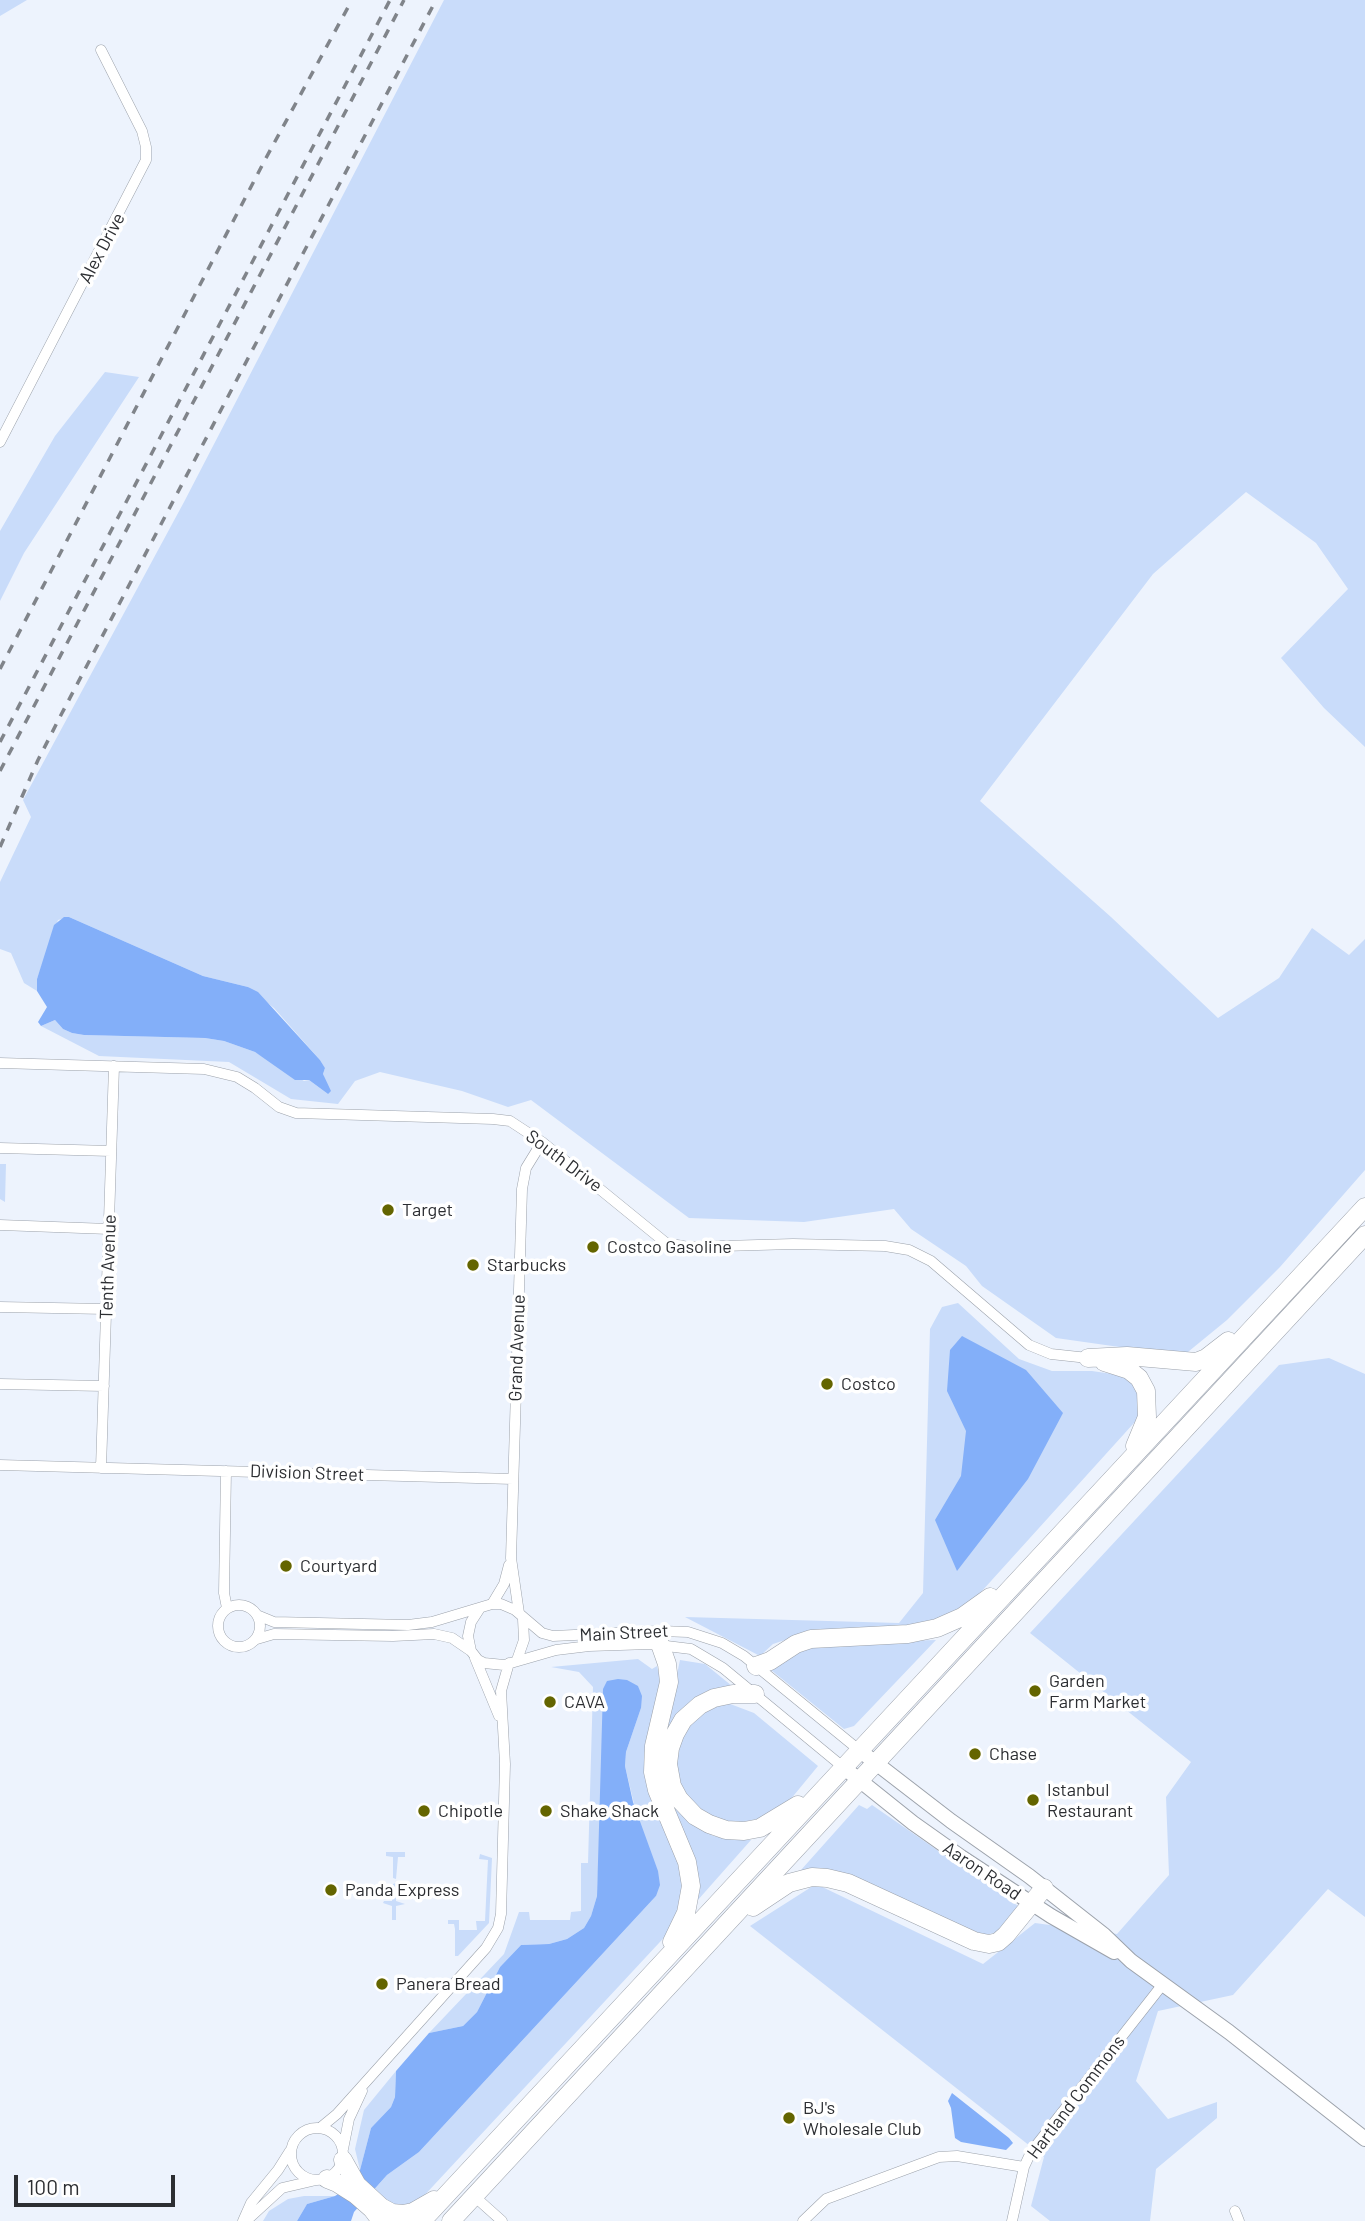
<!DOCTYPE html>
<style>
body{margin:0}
#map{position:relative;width:1365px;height:2221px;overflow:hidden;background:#edf3fd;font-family:Barlow,sans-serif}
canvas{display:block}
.scale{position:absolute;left:14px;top:2175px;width:161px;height:32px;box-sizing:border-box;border:4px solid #2c2e32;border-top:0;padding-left:9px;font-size:21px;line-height:24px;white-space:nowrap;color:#2c2e32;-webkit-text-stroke:5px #fff;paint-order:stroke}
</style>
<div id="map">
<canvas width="1365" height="2221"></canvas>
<div class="scale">100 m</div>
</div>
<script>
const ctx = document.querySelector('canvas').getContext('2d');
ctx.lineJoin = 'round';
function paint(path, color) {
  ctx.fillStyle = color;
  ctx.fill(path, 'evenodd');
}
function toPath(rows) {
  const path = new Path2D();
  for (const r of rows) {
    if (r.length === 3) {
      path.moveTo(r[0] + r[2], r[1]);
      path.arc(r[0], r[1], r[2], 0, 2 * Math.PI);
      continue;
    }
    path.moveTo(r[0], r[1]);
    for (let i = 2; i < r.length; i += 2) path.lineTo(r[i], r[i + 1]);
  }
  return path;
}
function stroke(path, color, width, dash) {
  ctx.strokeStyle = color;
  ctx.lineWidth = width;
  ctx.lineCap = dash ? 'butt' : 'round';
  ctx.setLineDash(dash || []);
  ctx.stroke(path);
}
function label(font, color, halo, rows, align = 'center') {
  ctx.font = font + ' Barlow,sans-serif';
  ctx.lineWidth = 7;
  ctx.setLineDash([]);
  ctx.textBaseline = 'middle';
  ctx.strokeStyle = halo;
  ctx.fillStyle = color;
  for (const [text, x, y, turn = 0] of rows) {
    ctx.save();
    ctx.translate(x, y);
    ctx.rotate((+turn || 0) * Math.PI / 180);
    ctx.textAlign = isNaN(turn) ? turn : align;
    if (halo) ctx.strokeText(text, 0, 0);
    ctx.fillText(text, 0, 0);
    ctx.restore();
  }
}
const green = toPath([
 [0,0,27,0,0,16],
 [444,0,1365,0,1365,747,1324,708,1281,658,1348,589,1316,543,1246,492,1153,574,980,801,1111,917,1218,1018,1279,978,1312,928,1349,955,1365,939,1365,1170,1280,1267,1227,1320,1183,1356,1056,1338,982,1286,966,1266,911,1229,894,1209,804,1222,689,1218,531,1100,508,1107,462,1091,380,1072,355,1081,338,1104,291,1099,229,1062,99,1056,41,1026,55,1020,63,1029,72,1033,84,1035,205,1038,224,1041,255,1052,304,1081,309,1080,328,1094,323,1074,325,1068,320,1060,274,1008,248,987,203,976,69,917,58,920,37,979,37,991,24,983,11,953,0,949,0,882,31,817,23,800,184,502],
 [105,372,139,377,24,553,0,601,0,531,55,436],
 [0,1164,6,1164,5,1202,0,1199],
 [958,1303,1019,1359,1052,1371,1092,1371,1126,1376,1139,1390,1143,1413,972,1602,947,1616,909,1627,806,1633,773,1644,760,1656,685,1617,899,1623,923,1593,930,1329,942,1307],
 [1329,1358,1365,1374,1365,1917,1328,1889,1233,1995,1158,2011,1136,2081,1168,2119,1217,2102,1217,2118,1156,2169,1150,2221,1050,2221,1031,2206,1044,2157,750,1926,816,1884,983,1964,1035,1923,1117,1934,1169,1875,1166,1797,1191,1762,1030,1633,1279,1365],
 [936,1640,854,1726,844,1729,771,1670,810,1646,832,1643],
 [638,1659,652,1669,657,1666,662,1685,644,1755,648,1787,679,1858,684,1896,672,1929,421,2199,406,2206,388,2206,372,2192,387,2175,419,2152,656,1896,625,1766,626,1752,641,1708,638,1686,598,1872,597,1896,591,1916,584,1928,567,1939,549,1944,521,1945,500,1967,477,2012,463,2026,429,2033,504,1954,519,1912,529,1912,530,1920,570,1920,571,1912,581,1911,581,1863,588,1863,593,1687,579,1672,551,1667],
 [680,1660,705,1664,732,1686,705,1692,665,1731],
 [725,1702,754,1713,818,1766,790,1800,767,1817,737,1823,708,1817,681,1789,676,1763,683,1735,698,1713],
 [667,1798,713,1836,751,1840,697,1901,696,1867],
 [859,1805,867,1809,872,1805,1018,1906,997,1932,978,1937,841,1874,801,1870],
 [386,1852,405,1852,405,1857,398,1857,396,1879,393,1878,393,1857,386,1856],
 [480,1854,492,1858,489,1923,458,1956,455,1956,455,1929,454,1924,448,1924,448,1920,459,1920,459,1930,477,1930,476,1921,485,1921,488,1860,479,1859],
 [396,1883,396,1901,405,1904,396,1906,396,1920,392,1920,392,1906,383,1903,384,1901,392,1901,393,1884],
 [396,2071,395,2097,391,2107,371,2128,360,2170,355,2149,364,2110],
 [304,2196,335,2196,307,2204,297,2221,263,2221,269,2211,288,2199]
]);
const water = toPath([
 [64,917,69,917,203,976,248,987,258,992,320,1060,325,1068,323,1074,331,1091,328,1094,309,1080,295,1080,255,1052,224,1041,205,1038,84,1035,72,1033,63,1029,55,1020,41,1026,38,1022,47,1007,37,991,37,979,54,925],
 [962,1336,1026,1370,1063,1413,1028,1479,957,1571,935,1520,961,1476,966,1431,947,1391,950,1350],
 [618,1679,627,1680,638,1686,642,1696,641,1708,626,1752,625,1766,633,1802,658,1871,660,1885,656,1896,419,2152,387,2175,354,2212,351,2221,297,2221,307,2204,335,2196,343,2191,360,2170,371,2128,391,2107,395,2097,396,2071,429,2033,463,2026,477,2012,500,1967,521,1945,549,1944,567,1939,584,1928,591,1916,597,1896,603,1689,607,1681],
 [952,2093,1009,2138,1013,2143,1006,2150,961,2142,955,2138,951,2108,948,2101]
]);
const street = toPath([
 [0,442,146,160,146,147,142,131,101,50],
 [0,1063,204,1069,237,1077,255,1088,279,1107,296,1113,493,1119,510,1121,542,1142,666,1243,688,1247,793,1244,885,1246,909,1250,931,1261,1029,1345,1051,1354,1088,1358],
 [0,1148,111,1151],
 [0,1225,109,1229],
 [0,1307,106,1309],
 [0,1384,104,1386],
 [0,1465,513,1479],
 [101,1468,114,1066],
 [226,1471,224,1593,227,1608],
 [492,1604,504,1584,509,1565],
 [239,1626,21],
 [480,1608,471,1622,468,1636,471,1651,478,1660,484,1663,504,1665,556,1650,589,1646,650,1644,691,1649,723,1668,843,1767],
 [519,1613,511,1558,522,1189,526,1168,542,1142],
 [257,1615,274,1622,408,1625,432,1622,492,1604,501,1604,515,1610,542,1633,553,1636,660,1631,688,1632,722,1643,744,1656,859,1750],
 [257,1639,274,1634,393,1636,434,1634,452,1638,471,1651],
 [475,1658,499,1716],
 [517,1660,524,1640,523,1619],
 [317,2154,26],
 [320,2128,337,2114,486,1948,498,1928,501,1914,505,1764,501,1691,509,1663],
 [343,2149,349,2119,362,2091],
 [474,2196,502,2221],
 [1235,2211,1239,2221],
 [243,2221,251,2203,278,2170,290,2151],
 [246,2221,282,2188,312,2181],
 [803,2221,826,2199,939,2157,957,2156,1024,2167],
 [1012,2221,1024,2167,1031,2152,1163,1984]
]);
const secondary = toPath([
 [859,1750,951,1821,1029,1876,1104,1935,1131,1961,1229,2032,1365,2139],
 [843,1767,913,1823,961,1857,1051,1916,1114,1952]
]);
const highway = toPath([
 [1088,1358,1127,1356,1196,1362,1206,1358,1228,1341],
 [1104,1362,1129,1370,1139,1378,1146,1391,1147,1417,1135,1446],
 [660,1644,667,1664,669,1682,654,1746,653,1772,657,1790,687,1862,691,1886,686,1913,672,1942],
 [756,1666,770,1661,796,1644,811,1639,908,1634,937,1628,962,1617,990,1597],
 [755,1694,733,1694,714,1698,700,1705,683,1720,675,1734,670,1748,668,1764,672,1786,679,1799,695,1816,709,1824,726,1830,744,1831,760,1828,798,1805],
 [753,1907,789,1883,812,1877,827,1878,848,1883,974,1941,989,1944,998,1942,1006,1935,1044,1888],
 [343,2160,357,2185,381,2207,392,2213,403,2214,413,2212,434,2200],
 [327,2179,337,2183,356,2195,372,2209,381,2221],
 [422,2221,1365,1207],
 [451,2221,1365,1235]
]);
const rail = toPath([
 [0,669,266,158,352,0],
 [0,742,390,0],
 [0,771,404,0],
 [0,847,38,760,62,713,436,0]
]);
const markers = [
 [388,1210,7,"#646500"],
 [593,1247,7,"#646500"],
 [473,1265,7,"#646500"],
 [827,1384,7,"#646500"],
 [286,1566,7,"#646500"],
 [1035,1691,7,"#646500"],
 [550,1702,7,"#646500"],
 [975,1754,7,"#646500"],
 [1033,1800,7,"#646500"],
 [424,1811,7,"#646500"],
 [546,1811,7,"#646500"],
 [331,1890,7,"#646500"],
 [382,1984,7,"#646500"],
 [789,2118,7,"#646500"]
];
const streetNames = [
 ["Alex Drive",102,248,-62],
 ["South Drive",564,1161,37],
 ["Tenth Avenue",108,1267,-88],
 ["Grand Avenue",517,1348,-88],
 ["Division Street",307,1473,2],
 ["Main Street",624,1633,-3],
 ["Aaron Road",982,1871,34],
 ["Hartland Commons",1076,2097,-53]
];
const poiNames = [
 ["Target",402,1210],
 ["Costco Gasoline",607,1247],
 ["Starbucks",487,1265],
 ["Costco",841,1384],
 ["Courtyard",300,1566],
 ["Garden",1049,1681],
 ["Farm Market",1049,1702],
 ["CAVA",564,1702],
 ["Chase",989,1754],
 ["Istanbul",1047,1790],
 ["Restaurant",1047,1811],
 ["Chipotle",438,1811],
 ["Shake Shack",560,1811],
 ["Panda Express",345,1890],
 ["Panera Bread",396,1984],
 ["BJ's",803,2108],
 ["Wholesale Club",803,2129]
];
paint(green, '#c9dcfa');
paint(water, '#83aff9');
stroke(street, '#9ca2ab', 11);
stroke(secondary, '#9ca2ab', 16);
stroke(highway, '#9ca2ab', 19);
stroke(street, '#fff', 10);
stroke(secondary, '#fff', 14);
stroke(highway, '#fff', 18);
stroke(rail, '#80848a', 3.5, [9, 9]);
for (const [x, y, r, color] of markers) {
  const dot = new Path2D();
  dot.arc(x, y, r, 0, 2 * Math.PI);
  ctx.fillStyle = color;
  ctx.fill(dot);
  stroke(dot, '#fff', 2.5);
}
label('18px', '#2c2e32', '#fff', streetNames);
label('18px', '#2c2e32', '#fff', poiNames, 'left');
</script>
